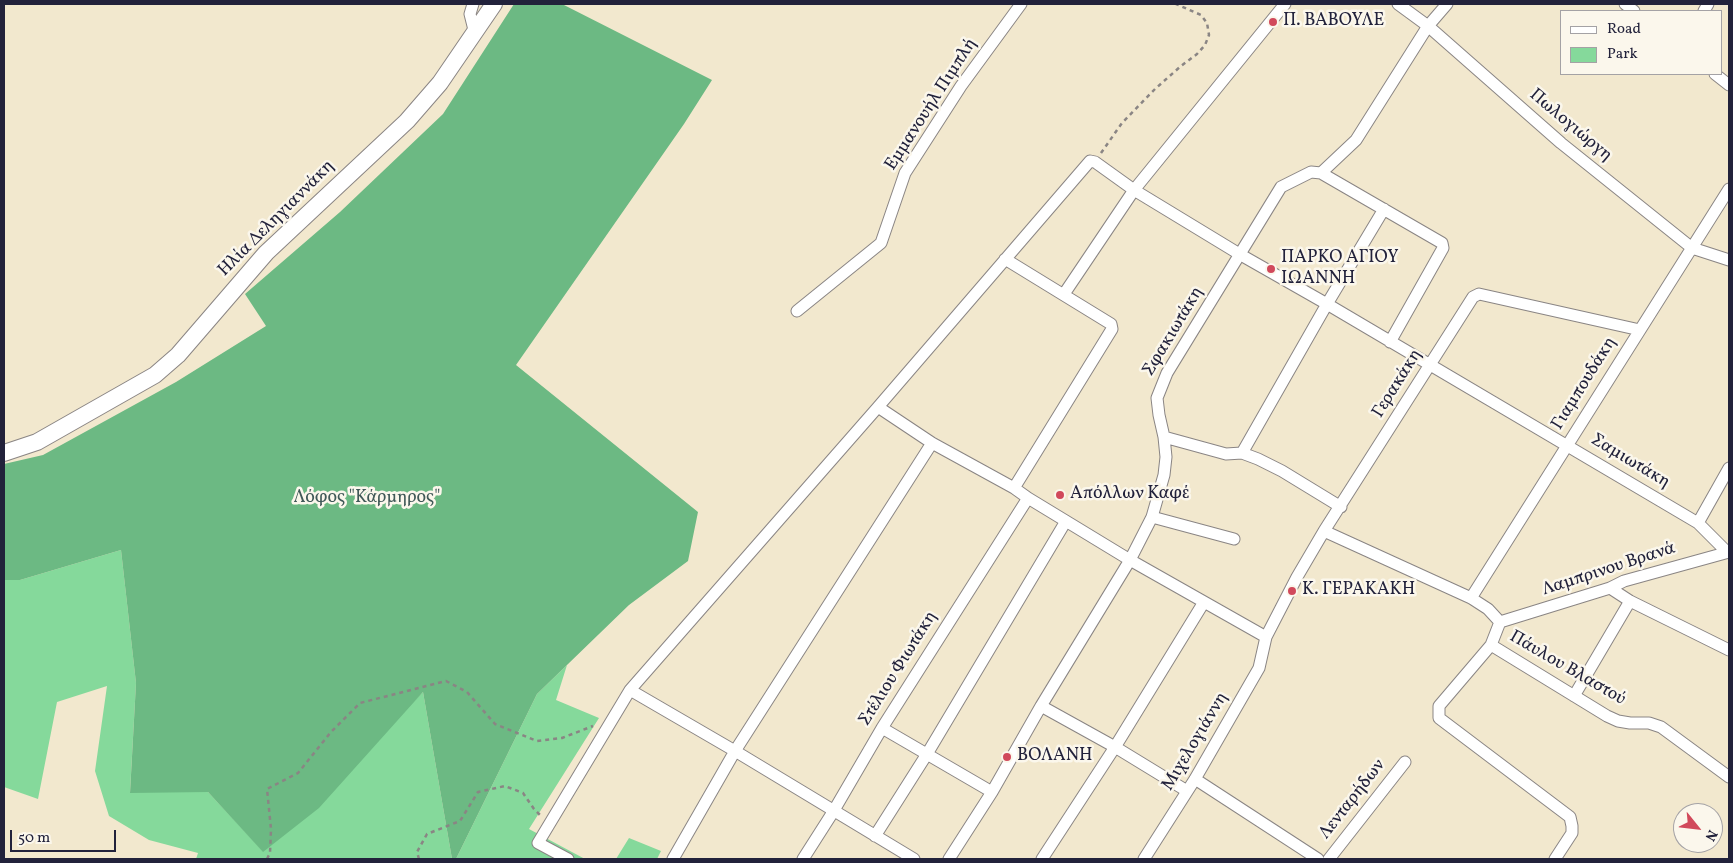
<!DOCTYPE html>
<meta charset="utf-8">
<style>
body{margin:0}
#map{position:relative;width:1733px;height:863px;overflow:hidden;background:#f2e8ce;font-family:Vollkorn,serif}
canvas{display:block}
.frame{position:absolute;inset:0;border:5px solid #22223b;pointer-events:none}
.legend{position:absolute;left:1560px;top:10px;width:162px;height:65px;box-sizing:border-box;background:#fbf7ec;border:1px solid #a4a2a5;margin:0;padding:6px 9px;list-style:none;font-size:15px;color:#22223b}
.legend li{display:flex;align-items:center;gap:10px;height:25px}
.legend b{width:25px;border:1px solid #a4a2a5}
.north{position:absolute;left:1673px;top:803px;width:50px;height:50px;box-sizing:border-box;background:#fbf7ec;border:1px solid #a4a2a5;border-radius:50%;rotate:119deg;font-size:14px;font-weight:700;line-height:20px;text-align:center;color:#22223b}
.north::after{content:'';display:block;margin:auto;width:18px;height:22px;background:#d1495b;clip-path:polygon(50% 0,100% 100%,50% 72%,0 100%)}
.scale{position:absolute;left:10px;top:830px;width:106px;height:22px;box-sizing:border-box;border:2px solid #22223b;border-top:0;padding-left:6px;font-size:15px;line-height:18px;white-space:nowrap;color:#22223b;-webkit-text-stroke:4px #fbf7ec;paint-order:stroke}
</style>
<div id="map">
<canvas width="1733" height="863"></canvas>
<div class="frame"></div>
<ul class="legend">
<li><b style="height:6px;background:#fff"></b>Road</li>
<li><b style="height:14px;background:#85d99b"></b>Park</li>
</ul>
<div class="north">N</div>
<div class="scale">50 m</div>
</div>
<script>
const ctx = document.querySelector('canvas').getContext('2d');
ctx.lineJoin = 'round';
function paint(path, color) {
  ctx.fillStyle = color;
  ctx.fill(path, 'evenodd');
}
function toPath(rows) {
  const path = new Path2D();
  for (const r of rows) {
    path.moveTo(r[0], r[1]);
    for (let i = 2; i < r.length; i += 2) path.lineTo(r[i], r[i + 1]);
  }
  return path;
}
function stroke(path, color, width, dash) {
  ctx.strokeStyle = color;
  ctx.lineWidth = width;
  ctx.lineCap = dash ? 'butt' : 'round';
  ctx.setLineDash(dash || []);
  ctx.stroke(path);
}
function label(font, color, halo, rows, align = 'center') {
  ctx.font = font + ' Vollkorn,serif';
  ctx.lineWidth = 5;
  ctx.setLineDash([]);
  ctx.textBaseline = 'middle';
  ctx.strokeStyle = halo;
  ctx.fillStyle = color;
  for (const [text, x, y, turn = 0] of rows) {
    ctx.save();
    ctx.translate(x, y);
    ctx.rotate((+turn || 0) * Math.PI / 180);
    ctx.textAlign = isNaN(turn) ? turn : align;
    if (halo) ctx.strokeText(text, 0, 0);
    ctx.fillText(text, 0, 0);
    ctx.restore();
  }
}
const green = toPath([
 [121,550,136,683,130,792,208,792,263,851,423,692,452,859,196,859,198,853,149,840,109,816,95,771,107,686,57,702,38,799,4,787,4,580,20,580],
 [567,665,556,700,599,718,529,829,585,859,456,859,537,694],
 [629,838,661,851,657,859,616,859]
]);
const forest = toPath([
 [514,4,562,4,712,80,684,124,516,365,698,512,688,561,629,605,537,694,456,859,452,859,423,692,319,808,263,852,208,792,130,793,136,683,121,550,20,580,4,580,4,464,43,455,176,382,266,326,245,294,340,212,443,114]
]);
const path = toPath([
 [1101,153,1122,123,1155,89,1181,66,1197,54,1205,45,1209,35,1207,23,1201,15,1176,4],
 [267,859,270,853,271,829,267,789,298,773,331,732,360,703,446,681,467,692,495,724,537,741,562,738,593,726],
 [419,859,417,852,427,834,460,821,478,792,505,786,523,793,534,809,540,815]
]);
const street = toPath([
 [473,4,470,14,475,34],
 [1398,4,1428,26,1561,143,1692,248,1729,260],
 [1625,4,1634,11],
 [1704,11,1708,4],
 [1715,74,1729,85],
 [1321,173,1442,243,1443,248,1390,342],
 [1005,259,1111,324,1112,329,1014,488],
 [1064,294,1134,190,1285,4],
 [797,311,881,243,905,173,961,86,1021,4],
 [878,407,932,443,1014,488,1028,498,1130,560,1266,637],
 [1164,437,1226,454,1242,453,1258,459,1282,471,1341,507],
 [1242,453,1327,304,1384,209],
 [1152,517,1234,539],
 [1698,523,1729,468],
 [1324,531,1471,598,1488,609,1500,622],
 [1610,588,1630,601,1729,650],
 [1471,598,1729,189],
 [1500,622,1491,645,1439,706,1439,718,1570,817,1572,826,1572,833,1555,859],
 [1500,622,1610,588,1624,581,1729,552],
 [1491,645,1607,716,1618,721,1630,723,1649,723,1661,727,1729,777],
 [630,690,735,751,914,859],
 [1574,696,1630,601],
 [1041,706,1115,747,1187,791],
 [882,728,992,792],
 [1195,779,1318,859],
 [875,836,927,754,1066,521],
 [568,859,538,843,630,690,878,407,1090,161,1095,162,1134,190,1241,255,1327,304,1698,523,1727,552],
 [673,859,735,751,932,443],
 [803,859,833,812,882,728,1028,498],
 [949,859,992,792,1041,706,1130,560,1152,517,1164,475,1166,457,1164,437,1159,415,1157,398,1167,373,1281,187,1311,172,1321,173,1356,140,1428,26,1447,4],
 [1042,859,1115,747,1204,602],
 [1144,859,1195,779,1259,668,1266,637,1297,577,1324,531,1473,297,1479,294,1640,330],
 [1329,859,1405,762]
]);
const secondary = toPath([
 [4,453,37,442,155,375,178,355,266,253,407,121,440,83,494,4]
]);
const markers = [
 [1273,22,5,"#d1495b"],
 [1271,269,5,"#d1495b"],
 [1060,495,5,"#d1495b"],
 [1292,591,5,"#d1495b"],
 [1007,757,5,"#d1495b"]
];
const poiNames = [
 ["Π. ΒΑΒΟΥΛΕ",1283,22],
 ["ΠΑΡΚΟ ΑΓΙΟΥ",1281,259],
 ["ΙΩΑΝΝΗ",1281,280],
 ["Απόλλων Καφέ",1070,495],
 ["Κ. ΓΕΡΑΚΑΚΗ",1302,591],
 ["ΒΟΛΑΝΗ",1017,757]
];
const streetNames = [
 ["Εµµανουήλ Πιµπλή",932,105,-57],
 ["Πωλογιώργη",1570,126,40],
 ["Ηλία Δεληγιαννάκη",277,219,-45],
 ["Σφακιωτάκη",1174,332,-59],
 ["Γερακάκη",1398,384,-58],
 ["Γιαμπουδάκη",1585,384,-58],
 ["Σαμιωτάκη",1630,462,31],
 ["Λαμπρινου Βρανά",1609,570,-18],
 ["Στέλιου Φιωτάκη",899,669,-58],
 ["Πάυλου Βλαστού",1567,669,30],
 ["Μιχελογιάννη",1196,742,-59],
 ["Λενταρήδων",1353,800,-52]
];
const parkNames = [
 ["Λόφος \"Κάρμηρος\"",367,499]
];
paint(green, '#85d99b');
paint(forest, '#6cb983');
stroke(street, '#8a8584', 13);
stroke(secondary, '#8a8584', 18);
stroke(path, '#8a8584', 2.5, [4, 4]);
stroke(street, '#fff', 11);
stroke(secondary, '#fff', 16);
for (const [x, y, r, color] of markers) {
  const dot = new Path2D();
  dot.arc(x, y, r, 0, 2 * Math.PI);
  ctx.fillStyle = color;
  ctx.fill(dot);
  stroke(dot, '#fbf7ec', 2);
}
label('18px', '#22223b', '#fbf7ec', poiNames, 'left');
label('18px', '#22223b', '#fbf7ec', streetNames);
label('18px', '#405958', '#fbf7ec', parkNames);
</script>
